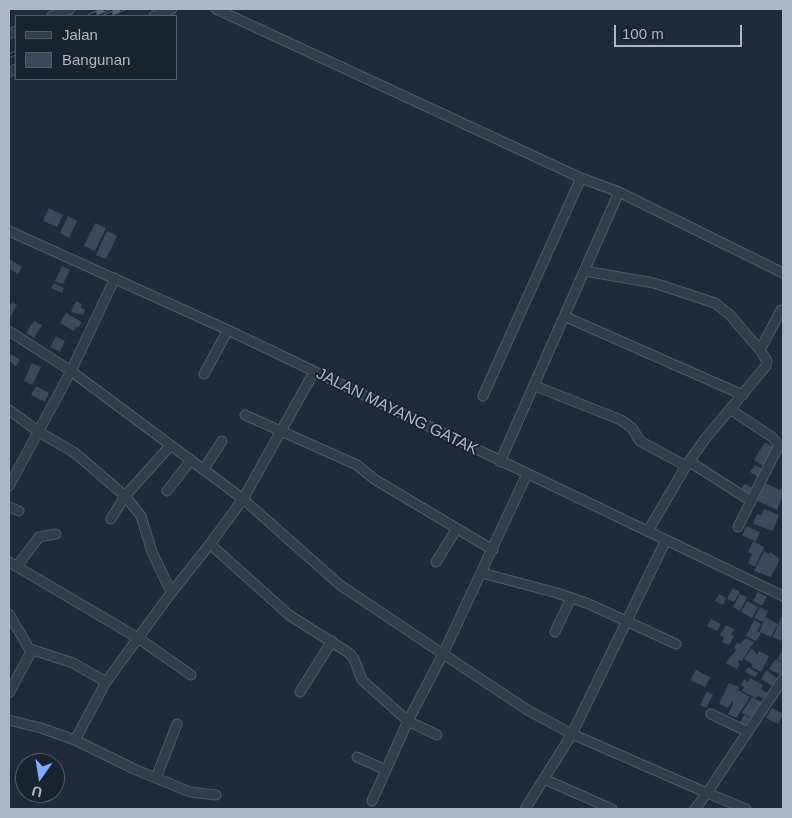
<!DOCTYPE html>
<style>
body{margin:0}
#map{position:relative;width:792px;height:818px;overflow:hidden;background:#202b3a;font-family:Helvetica,sans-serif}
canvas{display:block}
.frame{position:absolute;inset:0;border:10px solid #aeb7c7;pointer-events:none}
.legend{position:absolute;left:15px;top:15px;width:162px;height:65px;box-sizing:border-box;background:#19222f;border:1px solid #555e6c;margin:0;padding:6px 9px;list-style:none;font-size:15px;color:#aeb7c7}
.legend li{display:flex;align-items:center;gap:10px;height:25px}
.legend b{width:25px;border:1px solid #555e6c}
.north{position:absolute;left:15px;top:753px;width:50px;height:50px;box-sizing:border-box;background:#19222f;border:1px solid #555e6c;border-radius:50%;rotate:193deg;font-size:14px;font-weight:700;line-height:20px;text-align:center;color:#aeb7c7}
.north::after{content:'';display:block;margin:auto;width:18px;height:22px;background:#7cadfe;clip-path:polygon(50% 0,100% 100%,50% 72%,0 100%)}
.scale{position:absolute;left:614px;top:25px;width:128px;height:22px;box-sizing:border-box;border:2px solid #aeb7c7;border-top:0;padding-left:6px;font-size:15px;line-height:18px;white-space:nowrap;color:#aeb7c7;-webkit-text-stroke:4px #19222f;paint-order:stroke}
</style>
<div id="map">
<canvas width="792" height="818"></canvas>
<div class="frame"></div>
<ul class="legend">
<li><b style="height:6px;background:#333d4a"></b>Jalan</li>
<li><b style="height:14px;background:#3b495a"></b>Bangunan</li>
</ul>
<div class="north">U</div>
<div class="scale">100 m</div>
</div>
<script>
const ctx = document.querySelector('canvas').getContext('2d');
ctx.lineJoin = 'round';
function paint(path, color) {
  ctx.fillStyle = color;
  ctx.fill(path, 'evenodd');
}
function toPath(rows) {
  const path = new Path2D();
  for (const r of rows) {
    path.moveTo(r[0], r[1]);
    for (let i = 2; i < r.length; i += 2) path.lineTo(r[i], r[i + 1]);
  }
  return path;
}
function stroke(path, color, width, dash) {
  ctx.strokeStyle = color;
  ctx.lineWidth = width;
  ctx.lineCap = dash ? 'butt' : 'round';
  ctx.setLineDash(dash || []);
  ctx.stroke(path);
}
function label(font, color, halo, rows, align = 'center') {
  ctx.font = font + ' Helvetica,sans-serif';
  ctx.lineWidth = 4;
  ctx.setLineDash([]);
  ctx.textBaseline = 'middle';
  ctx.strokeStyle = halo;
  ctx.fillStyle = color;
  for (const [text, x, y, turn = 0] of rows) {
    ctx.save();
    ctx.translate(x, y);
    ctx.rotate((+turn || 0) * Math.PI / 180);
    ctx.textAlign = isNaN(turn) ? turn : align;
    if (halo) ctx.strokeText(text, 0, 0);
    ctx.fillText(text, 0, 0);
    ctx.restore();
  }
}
const building = toPath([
 [49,208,63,215,57,227,43,221],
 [68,216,77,221,69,238,60,233],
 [95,223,106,228,95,251,84,246],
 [107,231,117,236,106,259,96,255],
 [9,259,22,267,18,274,9,268],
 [62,266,70,270,63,284,55,281],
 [54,283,64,288,62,293,51,288],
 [76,301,82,304,81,308,85,310,83,315,71,312],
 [12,302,17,305,9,320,9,308],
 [66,313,82,322,78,328,76,327,74,331,60,323],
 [34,321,42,325,34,338,26,333],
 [56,336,65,341,60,352,50,347],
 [9,353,20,360,16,366,9,361],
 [32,363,41,367,32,385,24,381],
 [36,386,49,393,45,402,31,395],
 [765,442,773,447,763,466,754,460],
 [755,465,765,470,760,478,750,472],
 [763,482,780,490,781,488,783,489,783,495,777,510,755,500],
 [744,484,755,488,750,497,739,493],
 [764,509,779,515,773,531,753,524,757,514,761,516],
 [746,526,760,532,756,541,742,536],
 [753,541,764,547,755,567,748,563,752,554,748,552],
 [764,551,769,554,770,552,780,559,771,577,754,571],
 [733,588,740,592,734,602,727,599],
 [758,592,767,597,762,606,753,601],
 [719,594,726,598,723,605,715,601],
 [740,594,747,597,740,611,733,607],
 [747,601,758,607,752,618,741,612],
 [760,607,768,611,765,617,778,624,771,637,760,632,763,622,754,618],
 [783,613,783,636,781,641,773,637],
 [711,619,721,624,717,631,707,626],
 [754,620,761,624,757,631,761,633,756,641,746,636],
 [726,625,734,629,731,635,734,636,729,645,722,642,724,638,720,635],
 [746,638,754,642,742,661,739,660,738,663,740,664,737,669,726,663,736,650,734,648,737,642,740,644],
 [752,648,757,655,759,651,769,656,761,672,751,667,753,664,744,659],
 [783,649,783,663,777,659],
 [776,659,783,664,781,668,783,670,782,676,769,669],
 [748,667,758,673,755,677,745,672],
 [696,670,710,677,705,687,690,680],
 [767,670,780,681,775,688,761,679],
 [750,678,763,685,761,689,767,693,764,699,758,696,756,698,742,691,744,687,741,685,744,679,748,682],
 [729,683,739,687,735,695,738,690,750,697,736,718,728,714,734,702,732,701,728,708,719,704],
 [707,691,713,695,706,708,700,705],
 [752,697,764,703,754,719,742,713],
 [772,708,783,714,778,724,766,718],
 [744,715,750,718,744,729,738,726]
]);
const minor = toPath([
 [216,9,581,178,619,192],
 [52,16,70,9],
 [154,16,172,9],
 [9,34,16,31],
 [9,72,16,69],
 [9,231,228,330,783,596],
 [585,271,654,283,715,303,729,314,760,350,767,361,766,366,705,439,686,466,648,531],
 [566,317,743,395],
 [9,331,71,371,115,278],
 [760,350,781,310],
 [314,372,243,499,210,544,289,615,349,653,354,659,362,680,408,721,437,735],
 [204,374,228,330],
 [535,386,621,420,632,428,640,441,686,466],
 [483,396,581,178],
 [9,410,39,432,75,453,125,496,111,519],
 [245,415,357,465,374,479,493,550],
 [170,446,125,496,141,516,152,552,171,592],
 [500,462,619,192,783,273],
 [690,462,751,501,779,445,772,437,731,410],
 [204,469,222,441],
 [9,486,71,371,243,499,340,585,443,654,527,474],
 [167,491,191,460],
 [9,507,19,511],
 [738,527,751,501],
 [9,562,138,638,191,675],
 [436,562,456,530],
 [17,566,39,537,56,534],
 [482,573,557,593,589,604,676,644],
 [9,614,31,652,9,693],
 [555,632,571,598],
 [30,649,73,663,106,682],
 [300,692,332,641],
 [711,714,748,732],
 [9,720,41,728,75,740,134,769,190,792,216,795],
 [75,740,106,682,168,597,210,544],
 [357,757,386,770],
 [156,778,177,724],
 [544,779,612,809],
 [372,801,408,721,443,654,529,711,572,734,707,793,783,679],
 [525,809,572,734,666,540],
 [695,809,707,793,746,809]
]);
const rail = toPath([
 [89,16,107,9],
 [105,16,123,9],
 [9,56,16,53]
]);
const streetNames = [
 ["JALAN MAYANG GATAK",397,412,26]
];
paint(building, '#3b495a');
stroke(minor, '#515a68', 11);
stroke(minor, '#333d4a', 9);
stroke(rail, '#556072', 4.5);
stroke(rail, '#19222f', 2.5, [8]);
label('16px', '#aeb7c7', '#19222f', streetNames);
</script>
